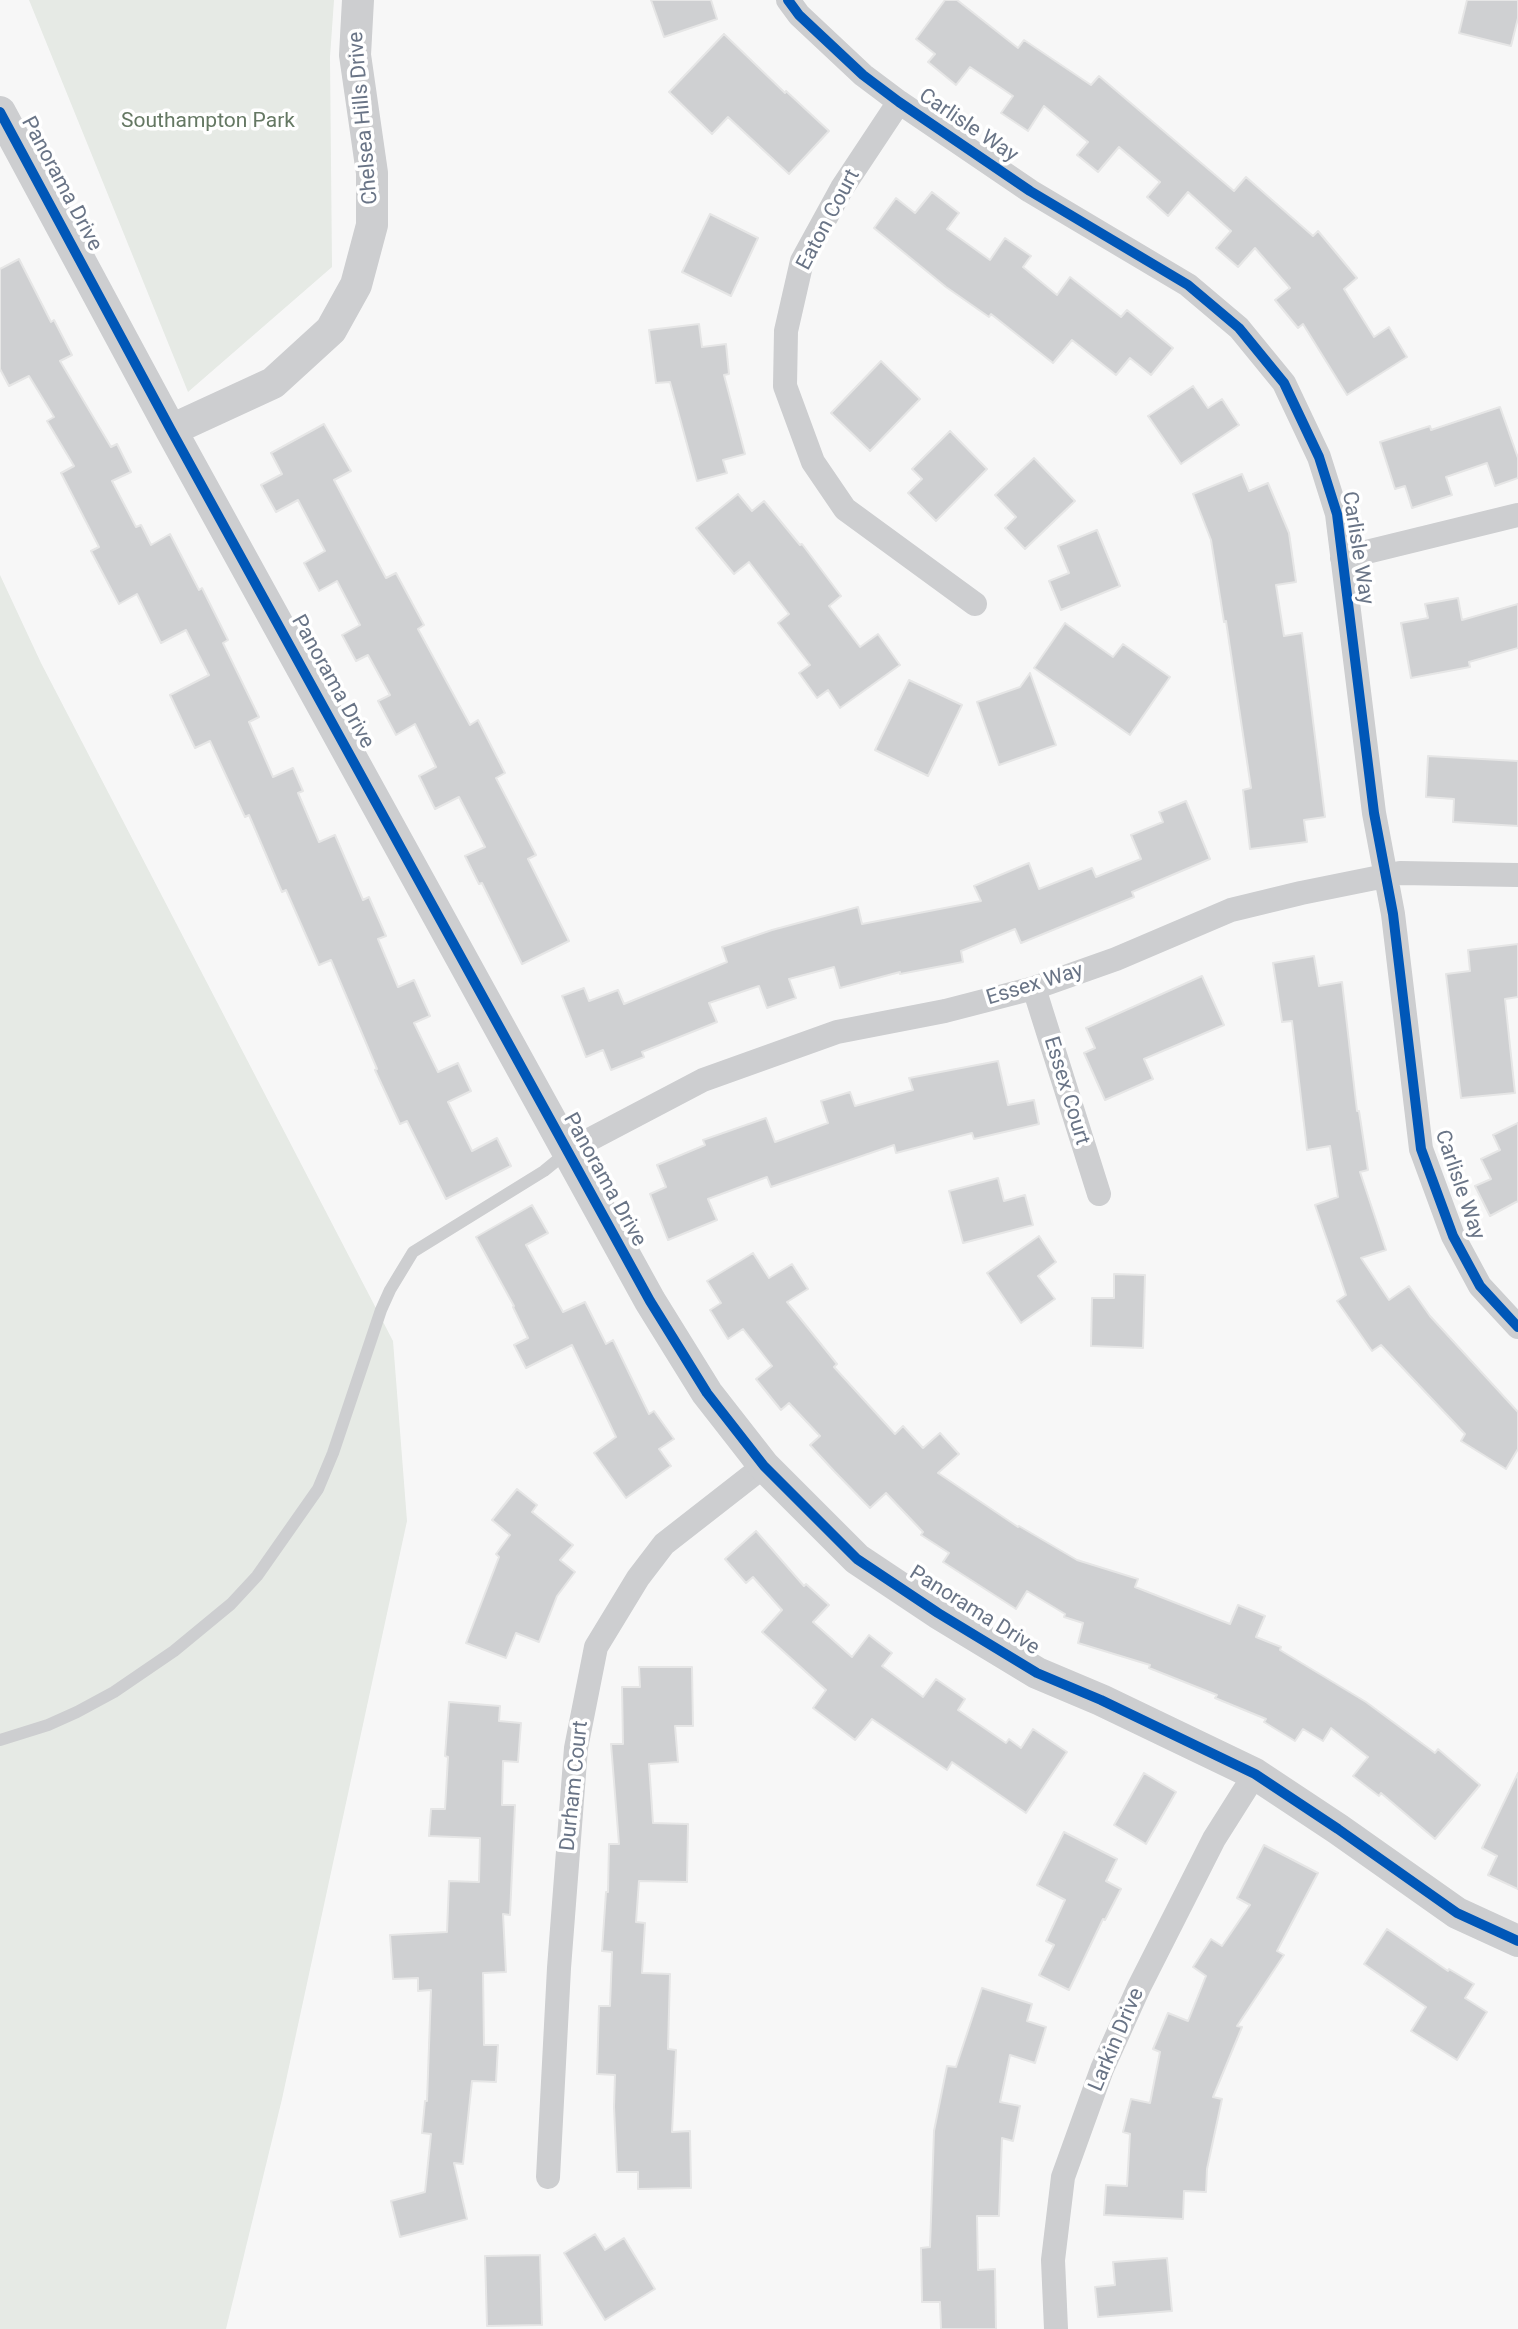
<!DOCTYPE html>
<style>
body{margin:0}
canvas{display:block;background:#f7f7f7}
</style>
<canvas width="1518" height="2329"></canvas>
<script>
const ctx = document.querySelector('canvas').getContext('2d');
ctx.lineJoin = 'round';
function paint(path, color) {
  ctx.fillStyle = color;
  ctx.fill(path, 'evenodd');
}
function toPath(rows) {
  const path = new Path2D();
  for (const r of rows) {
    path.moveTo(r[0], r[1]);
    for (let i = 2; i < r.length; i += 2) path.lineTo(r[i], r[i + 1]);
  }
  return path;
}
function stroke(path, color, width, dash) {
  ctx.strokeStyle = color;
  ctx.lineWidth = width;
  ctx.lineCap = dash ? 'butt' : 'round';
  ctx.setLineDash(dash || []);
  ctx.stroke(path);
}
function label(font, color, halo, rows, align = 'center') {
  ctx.font = font + ' Roboto,sans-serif';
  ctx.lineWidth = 7;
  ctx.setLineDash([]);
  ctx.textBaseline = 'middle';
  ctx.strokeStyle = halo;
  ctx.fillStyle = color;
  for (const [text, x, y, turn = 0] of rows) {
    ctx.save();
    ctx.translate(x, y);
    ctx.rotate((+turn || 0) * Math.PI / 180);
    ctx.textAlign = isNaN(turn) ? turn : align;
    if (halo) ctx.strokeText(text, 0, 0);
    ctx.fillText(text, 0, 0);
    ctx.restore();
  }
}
const green = toPath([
 [29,0,334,0,330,57,332,267,188,392],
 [0,575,41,663,393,1341,407,1521,282,2099,226,2329,0,2329]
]);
const building = toPath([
 [651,0,711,0,717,19,664,37,651,0],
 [945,0,957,0,1018,48,1024,40,1091,85,1099,76,1234,191,1246,177,1313,236,1318,231,1357,278,1344,289,1374,337,1389,327,1407,357,1347,395,1303,324,1298,328,1275,300,1290,288,1255,248,1238,267,1216,248,1231,231,1188,192,1168,216,1147,197,1160,182,1119,147,1098,172,1077,155,1088,142,1044,106,1028,131,1001,113,1013,96,970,67,956,85,928,62,935,54,916,39,945,0],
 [1467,0,1518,0,1518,18,1511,46,1459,33,1467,0],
 [724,34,785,93,786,91,829,131,789,174,728,117,712,134,669,92,724,34],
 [932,192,959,213,947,229,990,260,1005,238,1031,256,1023,267,1057,295,1070,277,1121,317,1127,310,1173,348,1151,375,1130,358,1116,375,1072,340,1053,363,991,314,989,317,946,287,874,228,896,198,915,213,932,192],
 [710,214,758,238,731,296,682,272,710,214],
 [19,259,51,322,54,320,72,355,60,361,111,447,117,444,131,472,112,481,136,527,141,525,151,545,170,534,199,590,202,588,228,640,223,643,259,717,249,722,273,777,293,768,303,791,298,793,319,842,335,835,363,900,369,897,386,936,378,939,398,987,414,980,430,1016,414,1023,438,1072,458,1063,471,1091,448,1102,472,1151,497,1138,511,1166,446,1199,407,1121,400,1124,375,1070,377,1069,331,960,319,965,286,890,282,892,249,815,245,817,210,741,195,748,170,695,209,675,186,630,161,643,137,594,119,604,91,551,99,547,61,473,74,466,47,421,54,417,29,376,9,386,0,369,0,269,19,259],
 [699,324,702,347,726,344,729,374,724,375,745,454,723,460,727,473,697,481,670,382,656,383,649,330,699,324],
 [881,361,920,399,870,451,831,413,881,361],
 [1193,386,1208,408,1222,399,1239,425,1181,464,1148,416,1193,386],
 [1500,407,1518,458,1518,478,1495,486,1487,463,1446,477,1452,495,1412,508,1405,486,1395,489,1380,442,1430,426,1431,430,1500,407],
 [324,424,351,471,334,480,386,578,396,573,424,625,418,629,470,725,478,720,505,773,496,778,536,855,528,859,569,941,522,964,482,883,479,884,465,856,485,847,459,797,435,809,419,776,436,767,415,724,396,735,378,701,390,695,368,655,356,661,342,635,360,625,337,581,319,591,304,563,325,551,298,500,276,512,261,485,282,474,271,453,324,424],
 [950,431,987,469,936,521,908,493,922,479,912,469,950,431],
 [1034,458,1075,501,1025,549,1005,528,1016,517,995,495,1034,458],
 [1242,474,1249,491,1268,483,1289,533,1296,582,1276,585,1284,636,1302,633,1325,817,1304,820,1307,842,1250,849,1243,790,1251,788,1226,621,1224,622,1211,540,1193,494,1242,474],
 [738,494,752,511,764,501,800,545,802,544,841,596,829,606,860,647,878,634,900,665,840,708,828,690,817,698,799,673,810,665,778,623,789,614,749,562,734,574,696,528,738,494],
 [1097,530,1120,586,1061,610,1049,581,1069,573,1058,546,1097,530],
 [1458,598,1462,620,1518,604,1518,648,1469,662,1470,667,1411,678,1401,623,1428,618,1425,604,1458,598],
 [1065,623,1113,657,1123,644,1170,677,1130,735,1034,668,1065,623],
 [1030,673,1056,745,999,765,977,702,1020,687,1030,673],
 [909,680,962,705,928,776,875,750,909,680],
 [1428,756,1518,761,1518,826,1453,822,1454,799,1426,797,1428,756],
 [1186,801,1210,859,1132,892,1134,897,1021,943,1015,929,961,951,963,962,900,974,900,972,840,988,834,967,789,979,796,998,767,1008,759,986,709,1003,717,1022,642,1052,644,1057,611,1070,603,1050,586,1057,562,996,584,988,589,1001,618,990,624,1004,727,962,722,947,772,930,858,907,862,924,981,901,974,886,1029,863,1039,889,1092,868,1096,877,1141,859,1131,835,1163,822,1159,812,1186,801],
 [1518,944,1518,997,1505,999,1515,1093,1461,1098,1446,974,1470,971,1468,950,1518,944],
 [1314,956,1319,986,1342,982,1357,1111,1359,1111,1368,1170,1360,1172,1386,1250,1361,1258,1389,1300,1409,1286,1430,1316,1518,1412,1518,1449,1506,1469,1461,1441,1465,1434,1381,1345,1372,1351,1337,1301,1346,1295,1315,1205,1338,1197,1330,1146,1307,1150,1292,1021,1282,1022,1273,963,1314,956],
 [1202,976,1224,1025,1144,1059,1153,1079,1105,1100,1084,1053,1095,1048,1086,1028,1202,976],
 [998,1061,1008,1105,1034,1100,1039,1124,974,1139,972,1133,896,1153,894,1145,771,1187,767,1177,708,1199,717,1220,668,1240,650,1194,666,1187,657,1165,705,1145,703,1140,766,1118,775,1142,828,1123,821,1101,850,1092,855,1106,913,1090,909,1078,998,1061],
 [1518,1123,1518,1201,1490,1216,1475,1186,1491,1179,1481,1159,1500,1150,1493,1135,1518,1123],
 [998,1178,1004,1201,1025,1195,1033,1225,963,1243,949,1191,998,1178],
 [532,1205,548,1233,526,1245,563,1312,585,1302,606,1344,613,1340,649,1414,654,1411,674,1439,659,1449,671,1466,626,1498,594,1453,616,1437,572,1345,526,1368,514,1345,528,1338,513,1307,514,1306,476,1237,532,1205],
 [1039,1236,1056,1262,1038,1276,1055,1299,1021,1323,987,1273,1039,1236],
 [753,1253,769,1278,792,1264,808,1289,787,1302,837,1364,834,1367,895,1434,903,1426,923,1448,940,1433,959,1454,938,1473,1018,1527,1019,1526,1077,1560,1138,1579,1135,1587,1230,1624,1238,1605,1265,1616,1256,1637,1281,1647,1280,1650,1366,1702,1435,1753,1438,1749,1480,1785,1435,1839,1381,1793,1379,1796,1353,1776,1368,1757,1331,1728,1323,1741,1303,1729,1295,1741,1264,1722,1266,1719,1215,1698,1217,1695,1149,1668,1150,1665,1078,1643,1083,1623,1064,1617,1065,1614,1027,1591,1016,1609,943,1562,949,1553,921,1535,923,1532,886,1493,870,1508,834,1471,810,1445,820,1436,789,1403,781,1410,756,1379,772,1366,743,1329,728,1339,710,1310,721,1303,707,1281,753,1253],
 [1114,1274,1145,1275,1143,1348,1091,1346,1092,1298,1114,1298,1114,1274],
 [517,1489,537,1505,532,1512,573,1545,560,1560,575,1572,557,1596,539,1642,516,1633,506,1658,466,1643,499,1557,496,1554,510,1535,492,1520,517,1489],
 [756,1531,804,1586,806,1584,829,1605,813,1622,852,1657,869,1635,892,1653,882,1666,923,1697,936,1679,965,1699,958,1710,1006,1743,1009,1739,1021,1748,1033,1729,1067,1752,1026,1813,952,1762,947,1770,872,1719,855,1740,813,1708,826,1690,762,1632,782,1610,753,1577,746,1583,725,1559,756,1531],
 [639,1667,692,1667,693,1726,675,1726,678,1762,649,1764,653,1823,688,1824,687,1882,639,1881,636,1922,645,1923,642,1973,670,1974,668,2049,676,2050,672,2132,690,2131,691,2188,638,2189,638,2172,617,2172,614,2107,615,2075,597,2074,599,2006,610,2006,612,1952,602,1951,606,1892,608,1892,609,1844,619,1844,611,1744,623,1744,622,1687,640,1687,639,1667],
 [449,1702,500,1706,499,1721,521,1723,518,1762,503,1761,502,1805,515,1805,510,1915,503,1914,506,1972,483,1973,484,2045,498,2045,496,2082,472,2081,463,2164,454,2163,467,2219,400,2237,391,2201,425,2192,431,2134,422,2133,425,2101,427,2101,431,1990,418,1991,418,1978,393,1979,390,1935,447,1932,449,1881,479,1882,480,1838,429,1836,431,1809,445,1809,448,1757,445,1756,449,1702],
 [1144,1773,1176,1792,1146,1844,1114,1825,1144,1773],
 [1518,1773,1518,1889,1488,1875,1497,1856,1482,1848,1518,1773],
 [1064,1832,1117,1859,1106,1881,1121,1889,1105,1920,1103,1919,1069,1990,1039,1975,1054,1945,1046,1941,1065,1900,1037,1885,1064,1832],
 [1264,1845,1318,1873,1277,1951,1284,1955,1237,2026,1242,2027,1213,2097,1222,2099,1207,2169,1206,2192,1184,2191,1183,2219,1104,2215,1106,2185,1127,2186,1130,2134,1123,2132,1131,2099,1150,2103,1160,2052,1153,2049,1168,2013,1188,2021,1206,1976,1193,1967,1211,1939,1222,1946,1250,1905,1237,1898,1264,1845],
 [1387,1929,1448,1971,1449,1969,1474,1984,1465,1998,1487,2012,1457,2060,1411,2031,1426,2007,1364,1964,1387,1929],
 [982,1988,1032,2004,1027,2021,1046,2027,1035,2063,1010,2055,1000,2102,1020,2106,1013,2141,1002,2138,999,2216,977,2216,978,2270,995,2269,996,2329,941,2329,940,2302,922,2302,921,2248,930,2247,934,2131,947,2066,956,2067,982,1988],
 [595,2234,605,2250,624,2238,655,2289,605,2320,564,2253,595,2234],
 [540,2255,542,2325,487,2326,485,2256,540,2255],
 [1167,2258,1172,2311,1098,2317,1095,2287,1115,2285,1113,2262,1167,2258]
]);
const service = toPath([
 [0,1740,48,1725,77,1712,114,1692,174,1651,231,1604,257,1576,318,1489,333,1453,381,1310,390,1290,413,1252,544,1171,566,1153]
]);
const minor = toPath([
 [788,0,799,15,863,75,899,102,1030,191,1188,285,1239,328,1284,383,1319,457,1337,514,1374,813,1393,914,1421,1149,1453,1236,1480,1286,1518,1327],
 [899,102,842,188,802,261,786,331,785,386,813,462,845,509,975,604],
 [1342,558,1518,515],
 [1034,988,1099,1194],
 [566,1152,703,1080,837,1032,945,1011,1034,988,1116,959,1231,910,1301,893,1400,873,1518,875],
 [548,2177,559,1968,576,1748,596,1647,638,1578,664,1544,764,1466],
 [1056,2329,1053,2260,1063,2177,1102,2069,1139,1987,1214,1839,1255,1774]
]);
const tertiary = toPath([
 [0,112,171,430,650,1301,707,1393,764,1466,857,1559,938,1613,1037,1673,1101,1700,1255,1774,1338,1829,1457,1913,1518,1941],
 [171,430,273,383,331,330,356,285,372,225,372,173,355,55,358,0]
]);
const cycleway = toPath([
 [788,0,799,15,863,75,899,102,1030,191,1188,285,1239,328,1284,383,1319,457,1337,514,1374,813,1393,914,1421,1149,1453,1236,1480,1286,1518,1327],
 [0,112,171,430,650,1301,707,1393,764,1466,857,1559,938,1613,1037,1673,1101,1700,1255,1774,1338,1829,1457,1913,1518,1941]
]);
const streetNames = [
 ["Chelsea Hills Drive",364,118,-95],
 ["Carlisle Way",968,126,34],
 ["Panorama Drive",61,184,62],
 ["Eaton Court",829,220,-62],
 ["Carlisle Way",1357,548,81],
 ["Panorama Drive",332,682,61],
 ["Essex Way",1035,985,-17],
 ["Essex Court",1066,1091,73],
 ["Panorama Drive",604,1180,61],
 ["Carlisle Way",1459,1185,71],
 ["Panorama Drive",974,1611,32],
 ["Durham Court",575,1786,-84],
 ["Larkin Drive",1117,2040,-67]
];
const parkNames = [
 ["Southampton Park",208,122]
];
paint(green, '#e6eae5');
paint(building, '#cfd0d2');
stroke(building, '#e6e6e6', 2);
stroke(service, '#cdced0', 12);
stroke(minor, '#cdced0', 24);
stroke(tertiary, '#cdced0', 32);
stroke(cycleway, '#0057b8', 10);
label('21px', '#697486', '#fff', streetNames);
label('21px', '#657863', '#fff', parkNames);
</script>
